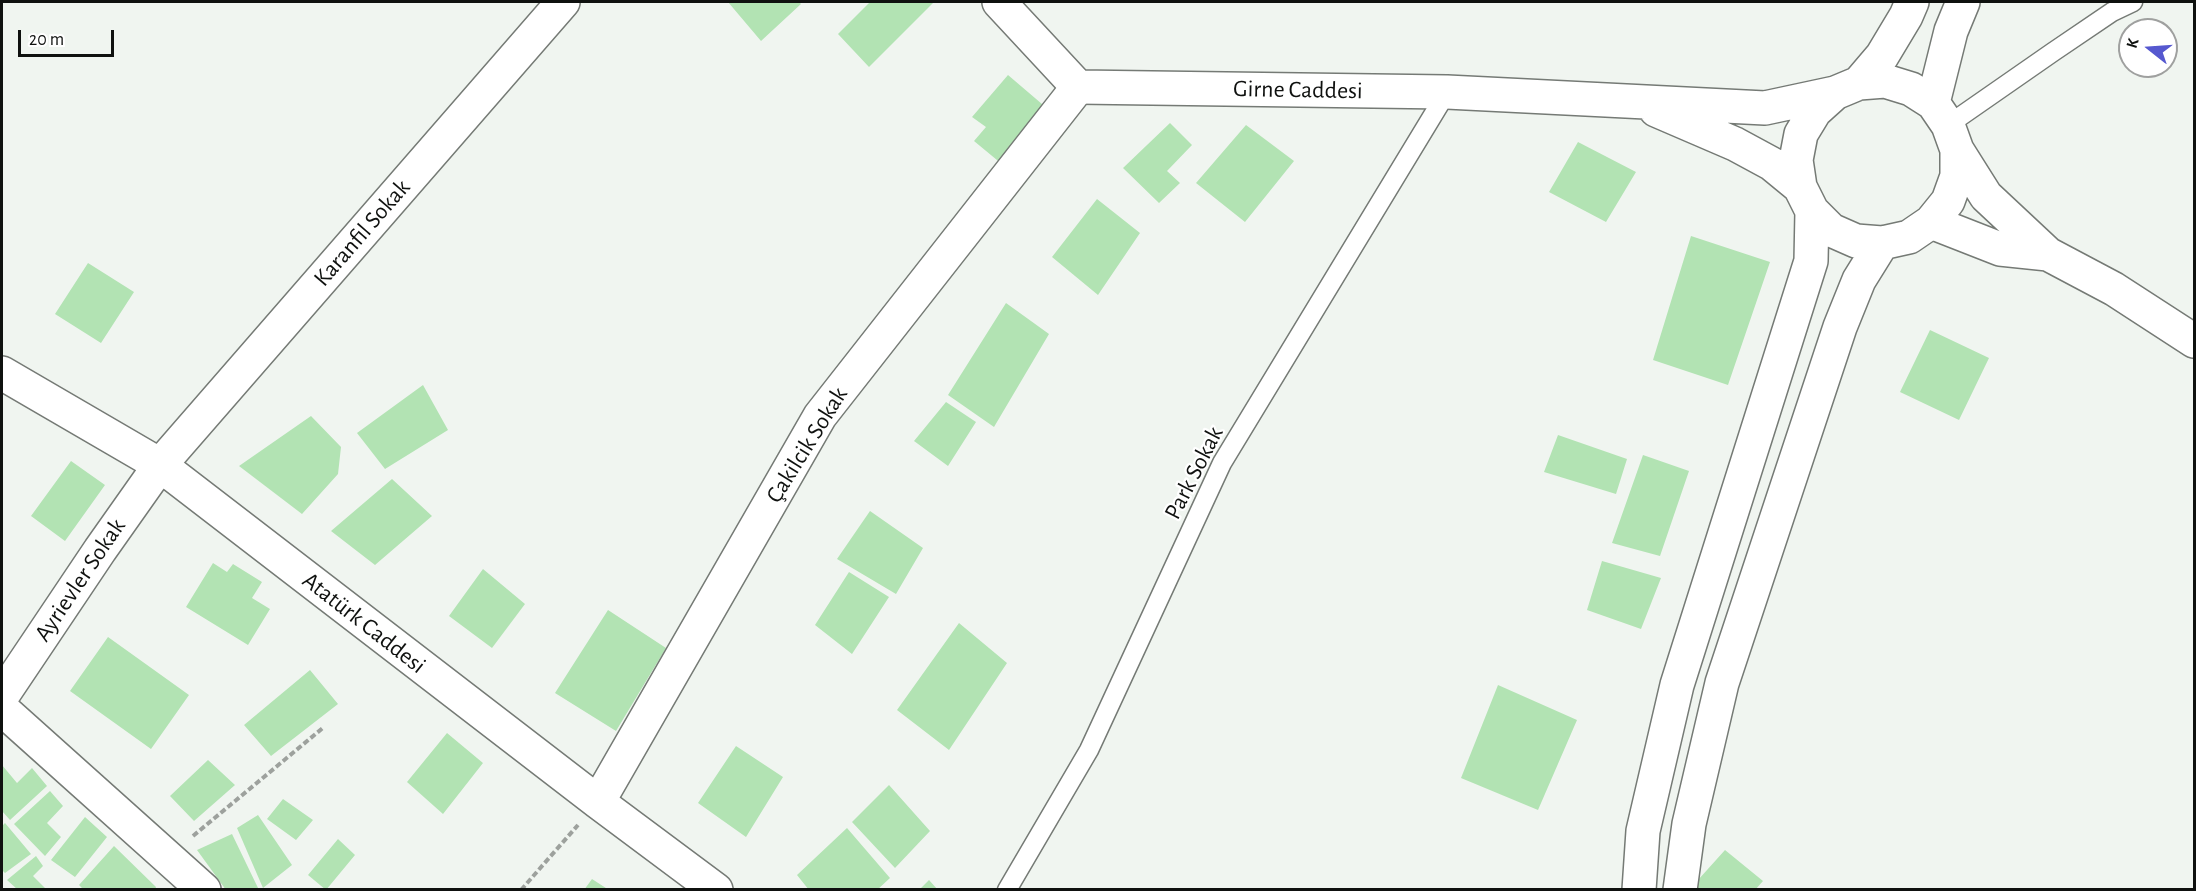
<!DOCTYPE html>
<meta charset="utf-8">
<style>
body{margin:0}
#map{position:relative;width:2196px;height:891px;overflow:hidden;background:#f0f5f0;font-family:"Alegreya Sans",sans-serif}
canvas{display:block}
.frame{position:absolute;inset:0;border:3px solid #0f110f;pointer-events:none}
.north{position:absolute;left:2118px;top:18px;width:60px;height:60px;box-sizing:border-box;background:#fff;border:2px solid #9fa09f;border-radius:50%;rotate:287deg;font-size:16px;font-weight:700;line-height:24px;text-align:center;color:#0f110f}
.north::after{content:'';display:block;margin:auto;width:21px;height:27px;background:#5558cf;clip-path:polygon(50% 0,100% 100%,50% 72%,0 100%)}
.scale{position:absolute;left:18px;top:30px;width:96px;height:27px;box-sizing:border-box;border:3px solid #0f110f;border-top:0;padding-left:8px;font-size:18px;line-height:21px;white-space:nowrap;color:#0f110f;-webkit-text-stroke:4px #fff;paint-order:stroke}
</style>
<div id="map">
<canvas width="2196" height="891"></canvas>
<div class="frame"></div>
<div class="north">K</div>
<div class="scale">20 m</div>
</div>
<script>
const ctx = document.querySelector('canvas').getContext('2d');
ctx.lineJoin = 'round';
function paint(path, color) {
  ctx.fillStyle = color;
  ctx.fill(path, 'evenodd');
}
function toPath(rows) {
  const path = new Path2D();
  for (const r of rows) {
    path.moveTo(r[0], r[1]);
    for (let i = 2; i < r.length; i += 2) path.lineTo(r[i], r[i + 1]);
  }
  return path;
}
function stroke(path, color, width, dash) {
  ctx.strokeStyle = color;
  ctx.lineWidth = width;
  ctx.lineCap = dash ? 'butt' : 'round';
  ctx.setLineDash(dash || []);
  ctx.stroke(path);
}
function label(font, color, halo, rows, align = 'center') {
  ctx.font = font + ' "Alegreya Sans",sans-serif';
  ctx.lineWidth = 4.5;
  ctx.setLineDash([]);
  ctx.textBaseline = 'middle';
  ctx.strokeStyle = halo;
  ctx.fillStyle = color;
  for (const [text, x, y, turn = 0] of rows) {
    ctx.save();
    ctx.translate(x, y);
    ctx.rotate((+turn || 0) * Math.PI / 180);
    ctx.textAlign = isNaN(turn) ? turn : align;
    if (halo) ctx.strokeText(text, 0, 0);
    ctx.fillText(text, 0, 0);
    ctx.restore();
  }
}
const building = toPath([
 [728,2,799,2,801,4,761,41],
 [870,2,931,2,933,3,869,67,838,34],
 [1008,75,1049,110,1003,165,974,141,986,127,972,117],
 [1170,123,1192,145,1167,171,1180,183,1159,203,1123,168],
 [1246,125,1294,161,1245,222,1196,183],
 [1578,142,1636,172,1606,222,1549,192],
 [1097,199,1140,233,1098,295,1052,257],
 [1691,236,1770,262,1728,385,1653,360],
 [88,263,134,292,101,343,55,314],
 [1006,303,1049,334,994,427,948,395],
 [1930,330,1989,358,1959,420,1900,392],
 [423,385,448,430,385,469,357,433],
 [946,402,976,422,948,466,914,441],
 [311,416,341,447,338,474,302,514,239,466],
 [1558,435,1627,459,1616,494,1544,472],
 [1643,455,1689,471,1660,556,1612,543],
 [71,461,105,485,65,541,31,516],
 [392,479,432,516,375,565,331,531],
 [870,511,923,548,896,594,837,559],
 [1602,561,1661,578,1641,629,1587,610],
 [213,563,227,572,233,564,262,582,252,598,270,609,248,645,186,607],
 [483,569,525,604,492,648,449,616],
 [849,572,889,597,852,654,815,625],
 [608,610,666,648,616,731,555,693],
 [959,623,1007,663,949,750,897,710],
 [108,637,189,695,151,749,70,691],
 [310,670,338,704,271,756,244,725],
 [1498,685,1577,720,1538,810,1461,778],
 [447,733,483,763,443,814,407,782],
 [736,746,783,777,746,837,698,803],
 [208,760,235,785,194,821,170,796],
 [2,765,17,783,32,768,47,786,10,820,2,811],
 [889,785,930,831,895,868,852,822],
 [50,791,63,806,47,823,61,837,45,856,14,824],
 [283,799,313,820,296,840,267,819],
 [258,815,292,865,263,888,237,828],
 [85,817,107,837,75,877,51,860],
 [5,823,31,854,5,873,2,870,2,826],
 [847,828,890,878,877,890,809,890,797,875],
 [232,834,259,890,226,890,197,850],
 [338,839,355,855,326,890,308,875],
 [114,846,156,887,155,890,84,890,79,885],
 [1725,850,1763,881,1755,890,1689,890],
 [36,856,43,866,33,876,47,890,18,890,7,880],
 [592,879,609,890,584,890],
 [929,880,938,890,919,890]
]);
const path = toPath([
 [193,836,324,727],
 [521,890,578,825]
]);
const lane = toPath([
 [1948,125,2053,52,2112,12,2133,2],
 [1007,890,1089,750,1222,463,1447,92]
]);
const street = toPath([
 [2,373,160,465,598,802,716,890],
 [2,696,100,550,160,465,563,2],
 [2,709,204,890],
 [598,802,820,416,1078,87]
]);
const secondary = toPath([
 [999,2,1078,87,1447,92,1765,108,1835,93,1859,83,1885,81,1911,89,1933,103,1948,125,1957,150,1957,176,1948,201,1931,222,1909,237,1882,243,1856,241,1831,230,1812,211,1800,187,1796,160,1801,134,1815,111,1835,93],
 [1859,83,1882,56,1906,16,1912,2],
 [1933,103,1951,31,1963,2],
 [1656,110,1735,144,1772,164,1800,187],
 [1957,150,1986,196,2048,254,2114,289,2194,341],
 [1931,222,2000,249,2048,254],
 [1639,890,1643,831,1677,685,1811,261,1812,211],
 [1680,890,1689,824,1722,683,1840,327,1859,280,1882,243]
]);
const streetNames = [
 ["Girne Caddesi",1298,90,1],
 ["Karanfil Sokak",362,233,-49],
 ["Çakilcik Sokak",807,445,-58],
 ["Park Sokak",1194,473,-63],
 ["Ayrievler Sokak",80,580,-56],
 ["Atatürk Caddesi",364,623,38]
];
paint(building, '#b2e3b3');
stroke(lane, '#757a75', 21);
stroke(street, '#757a75', 36);
stroke(secondary, '#757a75', 36);
stroke(path, '#9da19d', 4, [6, 3]);
stroke(lane, '#fff', 18);
stroke(street, '#fff', 33);
stroke(secondary, '#fff', 33);
label('24px', '#0f110f', '#fff', streetNames);
</script>
